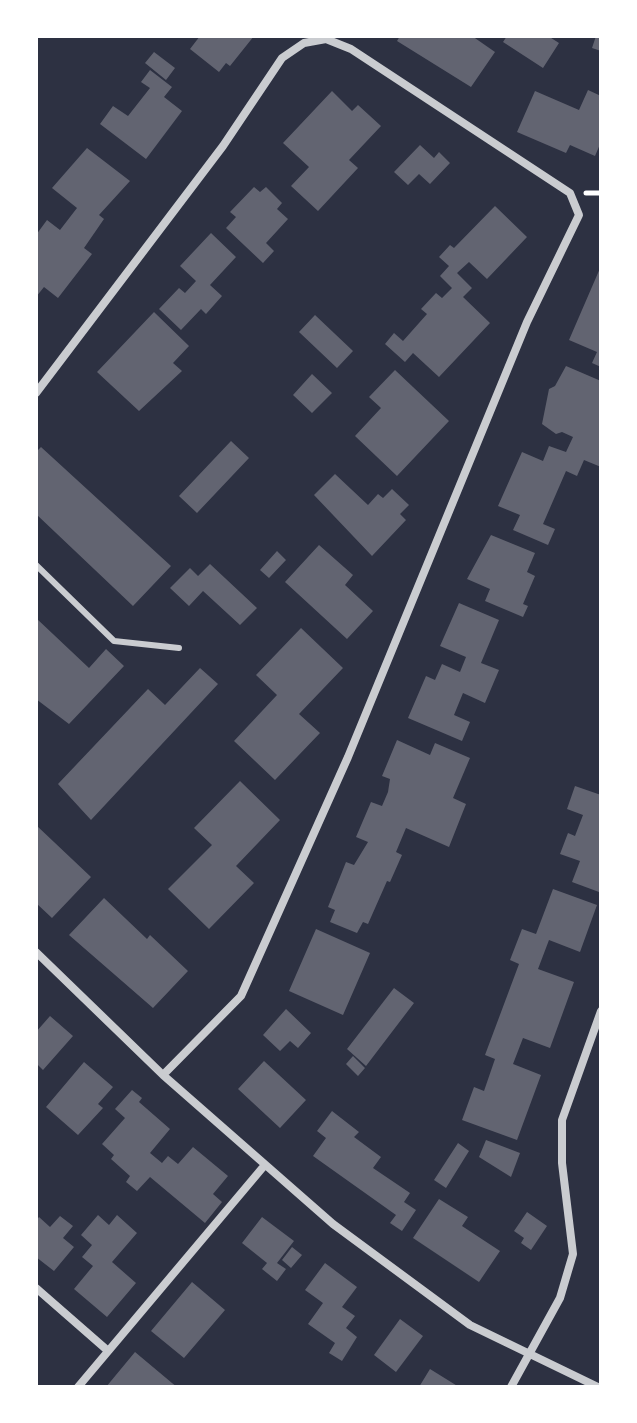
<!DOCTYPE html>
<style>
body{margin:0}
#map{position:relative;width:637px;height:1423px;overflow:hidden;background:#2d3142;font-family:"Alegreya Sans",sans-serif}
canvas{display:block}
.frame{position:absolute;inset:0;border:38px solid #fff;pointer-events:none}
</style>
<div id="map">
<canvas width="637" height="1423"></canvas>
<div class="frame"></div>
</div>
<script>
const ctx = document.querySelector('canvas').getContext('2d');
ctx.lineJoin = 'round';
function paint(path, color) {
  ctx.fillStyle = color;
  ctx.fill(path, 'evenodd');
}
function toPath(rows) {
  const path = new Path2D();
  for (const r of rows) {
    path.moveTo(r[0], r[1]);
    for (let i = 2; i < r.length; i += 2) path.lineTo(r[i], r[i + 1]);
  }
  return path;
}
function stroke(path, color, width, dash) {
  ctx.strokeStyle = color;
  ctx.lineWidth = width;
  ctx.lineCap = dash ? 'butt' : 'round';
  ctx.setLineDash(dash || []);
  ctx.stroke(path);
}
const building = toPath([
 [200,36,254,36,230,66,226,63,219,72,190,49],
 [400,36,472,36,495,52,471,87,397,41],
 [507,36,548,36,559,43,543,68,503,42],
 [596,36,601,36,601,51,592,48],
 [154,52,175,68,166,80,145,63],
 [150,70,172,87,164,97,182,111,146,159,100,124,113,106,128,116,150,88,141,82],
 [588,90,601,96,601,142,595,156,570,145,566,153,517,132,535,91,579,110],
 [332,91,352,111,358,105,381,126,349,160,358,168,318,211,291,186,309,167,283,143],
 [420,145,434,158,439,152,450,163,430,184,419,174,408,185,394,172],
 [87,148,130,181,99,215,104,219,84,248,92,254,58,298,44,287,36,297,36,235,47,220,60,230,77,208,52,188],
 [254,187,260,192,266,187,282,203,277,209,288,219,266,243,274,251,263,263,226,228,236,217,230,212],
 [495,206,527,237,487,279,469,262,457,273,472,288,463,297,490,323,439,377,413,353,405,362,385,344,394,333,403,341,427,314,421,309,436,293,442,298,452,288,440,276,449,266,439,257,450,245,454,248],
 [211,233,236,257,210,285,222,296,206,314,201,309,181,330,159,309,179,288,185,293,196,281,180,266],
 [601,266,601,367,592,363,597,352,569,340],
 [154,312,189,346,173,363,182,371,139,411,97,372],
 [315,315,353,351,337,368,299,332],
 [566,366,601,381,601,467,584,460,577,476,566,471,543,524,555,529,548,545,513,530,520,515,498,506,522,452,543,461,549,446,566,452,573,437,562,432,556,434,542,424,549,389,555,386],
 [395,370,449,421,397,476,355,436,381,408,369,397],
 [312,374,332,393,312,413,293,395],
 [231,441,249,458,197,513,179,496],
 [41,447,171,566,133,606,36,514,36,452],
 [335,474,368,505,378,494,383,498,392,489,409,505,400,514,406,520,372,556,314,495],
 [491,535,535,553,527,572,535,576,523,604,528,606,523,617,485,601,490,589,467,579],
 [319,545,353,575,345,585,373,611,347,639,285,582],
 [277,551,286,560,269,578,260,570],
 [210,564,257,608,240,625,203,591,189,606,170,588,190,568,198,576],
 [459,603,499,620,481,663,499,670,485,703,463,693,454,715,470,722,462,741,408,718,426,676,435,680,442,664,460,672,466,657,440,646],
 [36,618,89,668,106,649,124,666,69,724,36,699],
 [301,628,343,668,299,714,320,733,275,780,234,741,277,695,256,675],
 [200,668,218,684,91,820,58,784,148,689,165,705],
 [397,740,430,755,435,743,470,758,453,798,466,804,449,847,406,828,396,852,402,855,390,882,387,881,368,924,363,922,357,933,330,922,335,910,328,907,346,862,354,865,368,842,356,837,371,802,382,806,388,792,390,779,382,776],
 [240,781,280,820,236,866,254,883,209,929,168,889,212,845,194,828],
 [575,786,601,795,599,892,572,882,580,861,560,854,568,833,575,836,583,815,567,809],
 [36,825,91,877,52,918,36,903],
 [553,889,597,905,580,952,549,940,538,969,574,982,550,1048,523,1038,513,1064,541,1075,517,1140,462,1120,474,1087,484,1091,495,1059,485,1055,519,964,510,960,522,929,536,934],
 [104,898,147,939,150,935,188,971,153,1008,69,935],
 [316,929,370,953,343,1015,289,991],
 [394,988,414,1003,366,1066,347,1049],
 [286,1009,311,1033,298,1048,290,1041,280,1051,263,1035],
 [50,1016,73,1036,43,1070,36,1063,36,1032],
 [353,1056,365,1068,358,1076,346,1064],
 [264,1061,306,1100,280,1128,238,1089],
 [84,1062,113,1087,98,1104,103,1108,78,1135,46,1107],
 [132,1090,142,1098,139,1102,170,1129,150,1153,162,1163,168,1156,178,1164,193,1147,228,1176,213,1194,222,1202,205,1223,150,1177,137,1191,126,1182,130,1176,111,1159,114,1155,102,1144,125,1118,115,1109],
 [332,1111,359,1132,354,1137,381,1157,373,1168,410,1193,404,1202,416,1210,402,1231,390,1223,396,1215,313,1156,326,1138,317,1131],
 [486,1140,520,1153,511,1177,479,1157],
 [458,1143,469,1151,446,1188,434,1180],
 [439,1199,468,1217,462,1226,500,1251,479,1282,413,1238],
 [527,1212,547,1226,531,1250,521,1243,524,1238,514,1231],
 [98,1215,109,1225,117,1215,137,1233,112,1262,136,1283,107,1317,74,1289,93,1266,82,1257,92,1245,81,1235],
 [60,1216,73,1226,63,1238,74,1247,54,1271,36,1257,36,1221,39,1217,50,1227],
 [262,1217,294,1241,277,1263,286,1269,277,1281,262,1269,267,1263,242,1243],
 [292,1247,302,1255,291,1268,282,1260],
 [325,1263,357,1287,342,1307,355,1316,346,1328,357,1337,342,1361,329,1353,335,1343,308,1324,323,1303,305,1290],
 [192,1282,225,1310,184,1358,151,1331],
 [400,1319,423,1336,396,1372,374,1355],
 [135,1352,172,1383,177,1387,106,1387],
 [430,1369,459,1387,419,1387]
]);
const path = toPath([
 [586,193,601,193]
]);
const service = toPath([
 [36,565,114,641,179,648]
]);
const minor = toPath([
 [36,393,223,146,282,58,304,43,326,39,351,49,570,193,579,215,527,322,348,757,241,996,163,1075],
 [36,952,163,1075,333,1224,470,1325,598,1387],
 [36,1288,107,1350],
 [78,1387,264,1166],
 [511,1387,560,1298,573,1254,562,1163,562,1120,601,1011]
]);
paint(building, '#626471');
stroke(path, '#fff', 5);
stroke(service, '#caccd0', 6);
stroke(minor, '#caccd0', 8);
</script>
